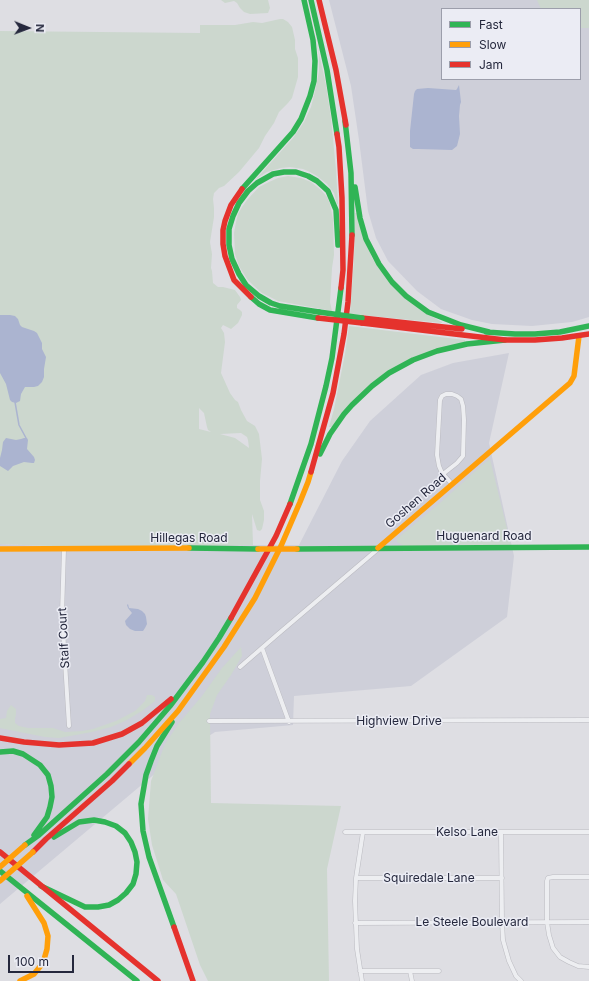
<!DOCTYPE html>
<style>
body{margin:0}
#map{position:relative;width:589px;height:981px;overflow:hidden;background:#dedee3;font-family:Inter,sans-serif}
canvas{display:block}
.legend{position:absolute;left:441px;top:8px;width:140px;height:72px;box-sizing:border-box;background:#ebecf4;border:1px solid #9c9eab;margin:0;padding:5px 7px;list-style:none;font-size:12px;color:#25283d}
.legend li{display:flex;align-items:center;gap:8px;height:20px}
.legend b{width:20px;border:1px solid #9c9eab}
.north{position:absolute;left:8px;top:8px;width:40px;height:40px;-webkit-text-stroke:3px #ebecf4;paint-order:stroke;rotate:91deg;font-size:11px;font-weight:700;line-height:16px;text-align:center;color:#25283d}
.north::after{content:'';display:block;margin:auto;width:14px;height:18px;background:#25283d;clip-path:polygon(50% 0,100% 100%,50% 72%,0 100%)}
.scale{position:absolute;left:8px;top:955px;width:66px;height:18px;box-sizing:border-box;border:2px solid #25283d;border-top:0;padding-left:5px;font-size:12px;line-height:14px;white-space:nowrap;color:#25283d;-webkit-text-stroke:3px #ebecf4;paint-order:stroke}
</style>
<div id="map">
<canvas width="589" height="981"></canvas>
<ul class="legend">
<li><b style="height:5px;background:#30b455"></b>Fast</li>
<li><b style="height:5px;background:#ff9f0a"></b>Slow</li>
<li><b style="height:5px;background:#e5322d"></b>Jam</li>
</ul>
<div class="north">N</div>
<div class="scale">100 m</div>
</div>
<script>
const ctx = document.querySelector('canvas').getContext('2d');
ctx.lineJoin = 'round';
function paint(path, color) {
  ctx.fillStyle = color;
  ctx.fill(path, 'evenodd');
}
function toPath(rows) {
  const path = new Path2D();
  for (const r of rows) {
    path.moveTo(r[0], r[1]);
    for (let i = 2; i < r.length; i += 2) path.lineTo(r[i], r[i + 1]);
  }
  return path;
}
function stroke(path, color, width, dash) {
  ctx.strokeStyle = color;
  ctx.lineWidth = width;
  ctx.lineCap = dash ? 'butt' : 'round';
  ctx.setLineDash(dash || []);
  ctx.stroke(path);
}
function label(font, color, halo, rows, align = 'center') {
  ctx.font = font + ' Inter,sans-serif';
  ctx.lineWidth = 3;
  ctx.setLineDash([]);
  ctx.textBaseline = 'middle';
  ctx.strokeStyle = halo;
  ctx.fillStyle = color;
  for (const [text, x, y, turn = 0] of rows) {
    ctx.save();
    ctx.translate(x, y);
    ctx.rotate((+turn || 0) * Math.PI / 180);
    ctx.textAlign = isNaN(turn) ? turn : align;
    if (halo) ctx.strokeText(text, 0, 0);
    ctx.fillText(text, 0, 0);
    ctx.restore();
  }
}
const built = toPath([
 [329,0,540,0,543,9,442,9,442,79,580,79,580,24,589,24,589,317,572,322,532,326,492,324,472,320,441,309,417,291,388,261,376,238,368,211,359,140,351,86],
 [509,353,489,443,514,556,507,617,411,686,294,696,293,725,215,732,170,761,0,904,0,544,48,546,112,546,253,545,299,545,342,461,370,421,421,375,453,363]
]);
const green = toPath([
 [221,0,268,0,270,8,268,13,250,14,244,12,240,8,237,3,234,1,225,3],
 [537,0,589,0,589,28,580,28,580,9,541,9],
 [280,19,283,19,288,22,292,27,295,40,295,49,298,58,298,77,292,98,288,103,279,112,274,123,265,136,259,148,239,172,224,186,219,188,214,193,213,199,214,208,214,217,210,242,212,254,211,268,212,271,213,283,218,287,223,287,235,290,240,297,241,300,237,305,237,308,240,310,242,312,242,315,238,323,231,329,223,325,221,328,224,333,225,342,221,373,230,393,235,400,238,402,241,410,247,421,255,426,259,434,262,459,260,481,260,500,264,511,264,520,262,529,260,531,257,530,252,514,253,545,193,546,48,546,0,544,0,31,200,33,200,25,235,25,253,22,262,23],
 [199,408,204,413,207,427,208,430,211,432,199,429],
 [241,433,247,437,248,440,249,448,235,438,220,434],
 [315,35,326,85,331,118,336,170,338,204,337,204,334,193,327,184,317,176,310,172,303,169,290,167,281,168,267,172,256,179,293,138,304,122,311,107,316,87,319,71,319,55],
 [288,176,301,178,311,182,321,190,327,197,330,204,333,219,334,255,332,268,330,302,332,311,278,301,262,293,254,286,247,279,239,266,235,254,234,233,236,222,238,214,242,207,247,200,259,187,269,182,278,178],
 [355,213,357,213,372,258,427,314,442,322,442,323,350,314,354,260],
 [349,326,465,340,465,342,396,367,332,427,329,427,334,409,345,354],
 [490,459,511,545,404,546,397,542,397,539,399,537,440,503,482,465],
 [241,647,242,656,231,675,217,695,210,714,211,803,341,806,327,869,329,981,208,981,200,965,176,894,163,880,152,845,148,819,151,781,165,744,179,723,202,696,222,668],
 [147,695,152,695,155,697,155,701,142,711,125,721,111,727,92,732,59,738,45,737,0,728,0,719,6,718,7,711,11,705,16,709,16,714,15,719,15,723,19,726,28,728,53,728,65,732,82,731,93,729,116,721,135,711,145,701]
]);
const water = toPath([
 [459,85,461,102,460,105,459,116,460,134,457,146,452,150,418,149,413,149,410,147,410,131,414,94,415,91,417,89,428,88,456,90,457,89],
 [0,315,10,315,15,316,18,319,20,325,22,327,34,331,37,333,42,343,42,349,46,357,44,369,44,377,42,382,38,386,34,387,25,387,21,394,20,401,16,403,12,402,10,400,6,384,0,373],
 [6,438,16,440,21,439,24,438,27,438,28,440,27,449,34,457,35,460,34,463,32,463,24,462,13,466,8,471,0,466,0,458,2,450,3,442],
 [128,604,129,608,138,609,142,611,145,614,146,617,147,624,145,628,143,631,135,631,130,629,126,625,125,621,132,613,128,608,127,605]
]);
const stream = toPath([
 [15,402,19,425,26,438]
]);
const street = toPath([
 [443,474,457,463,463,456,464,420,463,406,461,399,457,396,452,394,446,394,442,396,440,400,437,455,439,466,442,473,443,474,452,484],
 [64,549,62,614,69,726],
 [262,648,289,722],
 [240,667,278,634,378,549],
 [209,721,589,720],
 [345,832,589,832],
 [501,832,502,922,503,940,509,961,516,976,521,981],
 [589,877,553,877,548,878,547,881,547,922,549,935,553,948,560,957,569,962,578,966,589,967],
 [356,878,502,878],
 [355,923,589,922],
 [360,971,439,971],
 [410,971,412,981],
 [362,981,357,949,355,901,356,878,363,832]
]);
const fast = toPath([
 [311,0,327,70,337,134],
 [345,121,351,173,352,235],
 [355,187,360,218,366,239,379,264,392,282,406,296,428,312,461,325,489,332],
 [242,189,293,132,301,119,310,96,314,81,315,61,313,40,304,0],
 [251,297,259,304,270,310,318,318],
 [319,312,280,306,271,303,259,296,246,285,239,274,232,259,229,245,229,229,233,216,239,203,248,191,257,183,273,174,284,172,296,172,308,176,317,181,328,191,336,210,338,245],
 [486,332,515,334,535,334,560,332,589,326],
 [320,454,330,434,344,414,352,405,372,386,389,373,413,360,437,351,467,344,505,340],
 [290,504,311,444,326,386,332,358,341,288],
 [189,548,258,549],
 [297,549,589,547],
 [172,722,157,746,151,761,146,775,141,804,143,831,149,857,174,927],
 [0,752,13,751,23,754,40,765,48,775,51,786,52,797,50,807,47,817,34,835],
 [25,845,39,835,107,774,139,742,170,706,203,662,219,638,231,618],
 [0,871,137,981],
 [41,886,85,907,98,907,109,905,118,900,126,893,133,884,136,874,137,862,135,852,131,842,125,833,116,826,105,822,94,820,79,822,54,837]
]);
const slow = toPath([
 [378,548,570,383,574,376,579,336],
 [0,549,189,548],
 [129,764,145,748,178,711,224,647,255,598,281,546,300,502,308,482,311,472],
 [20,981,34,974,43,963,47,949,48,936,44,923,27,896]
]);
const jam = toPath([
 [319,0,336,70,346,125],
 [337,134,339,147,342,198,343,270,341,288],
 [242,189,231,205,225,221,223,230,223,244,225,256,234,280,251,297],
 [362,318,462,329],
 [362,323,505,340,535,340,562,338,589,334],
 [311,472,333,393,344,334,348,302,352,235],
 [231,618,276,536,290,504],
 [0,738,24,742,59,745,93,743,122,734,142,723,171,699],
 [0,852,158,981],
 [33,852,46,839,112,781,129,764],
 [174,927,193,981]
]);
const fastBridge = toPath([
 [319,312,362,318]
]);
const slowBridge = toPath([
 [258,549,297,549],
 [0,867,25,845],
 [0,881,33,852]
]);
const jamBridge = toPath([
 [318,318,362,323]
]);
const streetNames = [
 ["Goshen Road",416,501,-41],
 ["Huguenard Road",484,536],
 ["Hillegas Road",189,538],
 ["Stalf Court",64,638,-93],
 ["Highview Drive",399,721],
 ["Kelso Lane",467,832],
 ["Squiredale Lane",429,878],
 ["Le Steele Boulevard",472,922]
];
paint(built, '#cecfd9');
paint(green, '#ccd7ce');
paint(water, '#abb4d0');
stroke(stream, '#abb4d0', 1.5);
stroke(street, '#bbbbc1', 5);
stroke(street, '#edeef1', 4);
stroke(fast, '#30b455', 5.5);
stroke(slow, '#ff9f0a', 5.5);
stroke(jam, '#e5322d', 5.5);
stroke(fastBridge, '#30b455', 5.5);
stroke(slowBridge, '#ff9f0a', 5.5);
stroke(jamBridge, '#e5322d', 5.5);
label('12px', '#25283d', '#ebecf4', streetNames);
</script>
